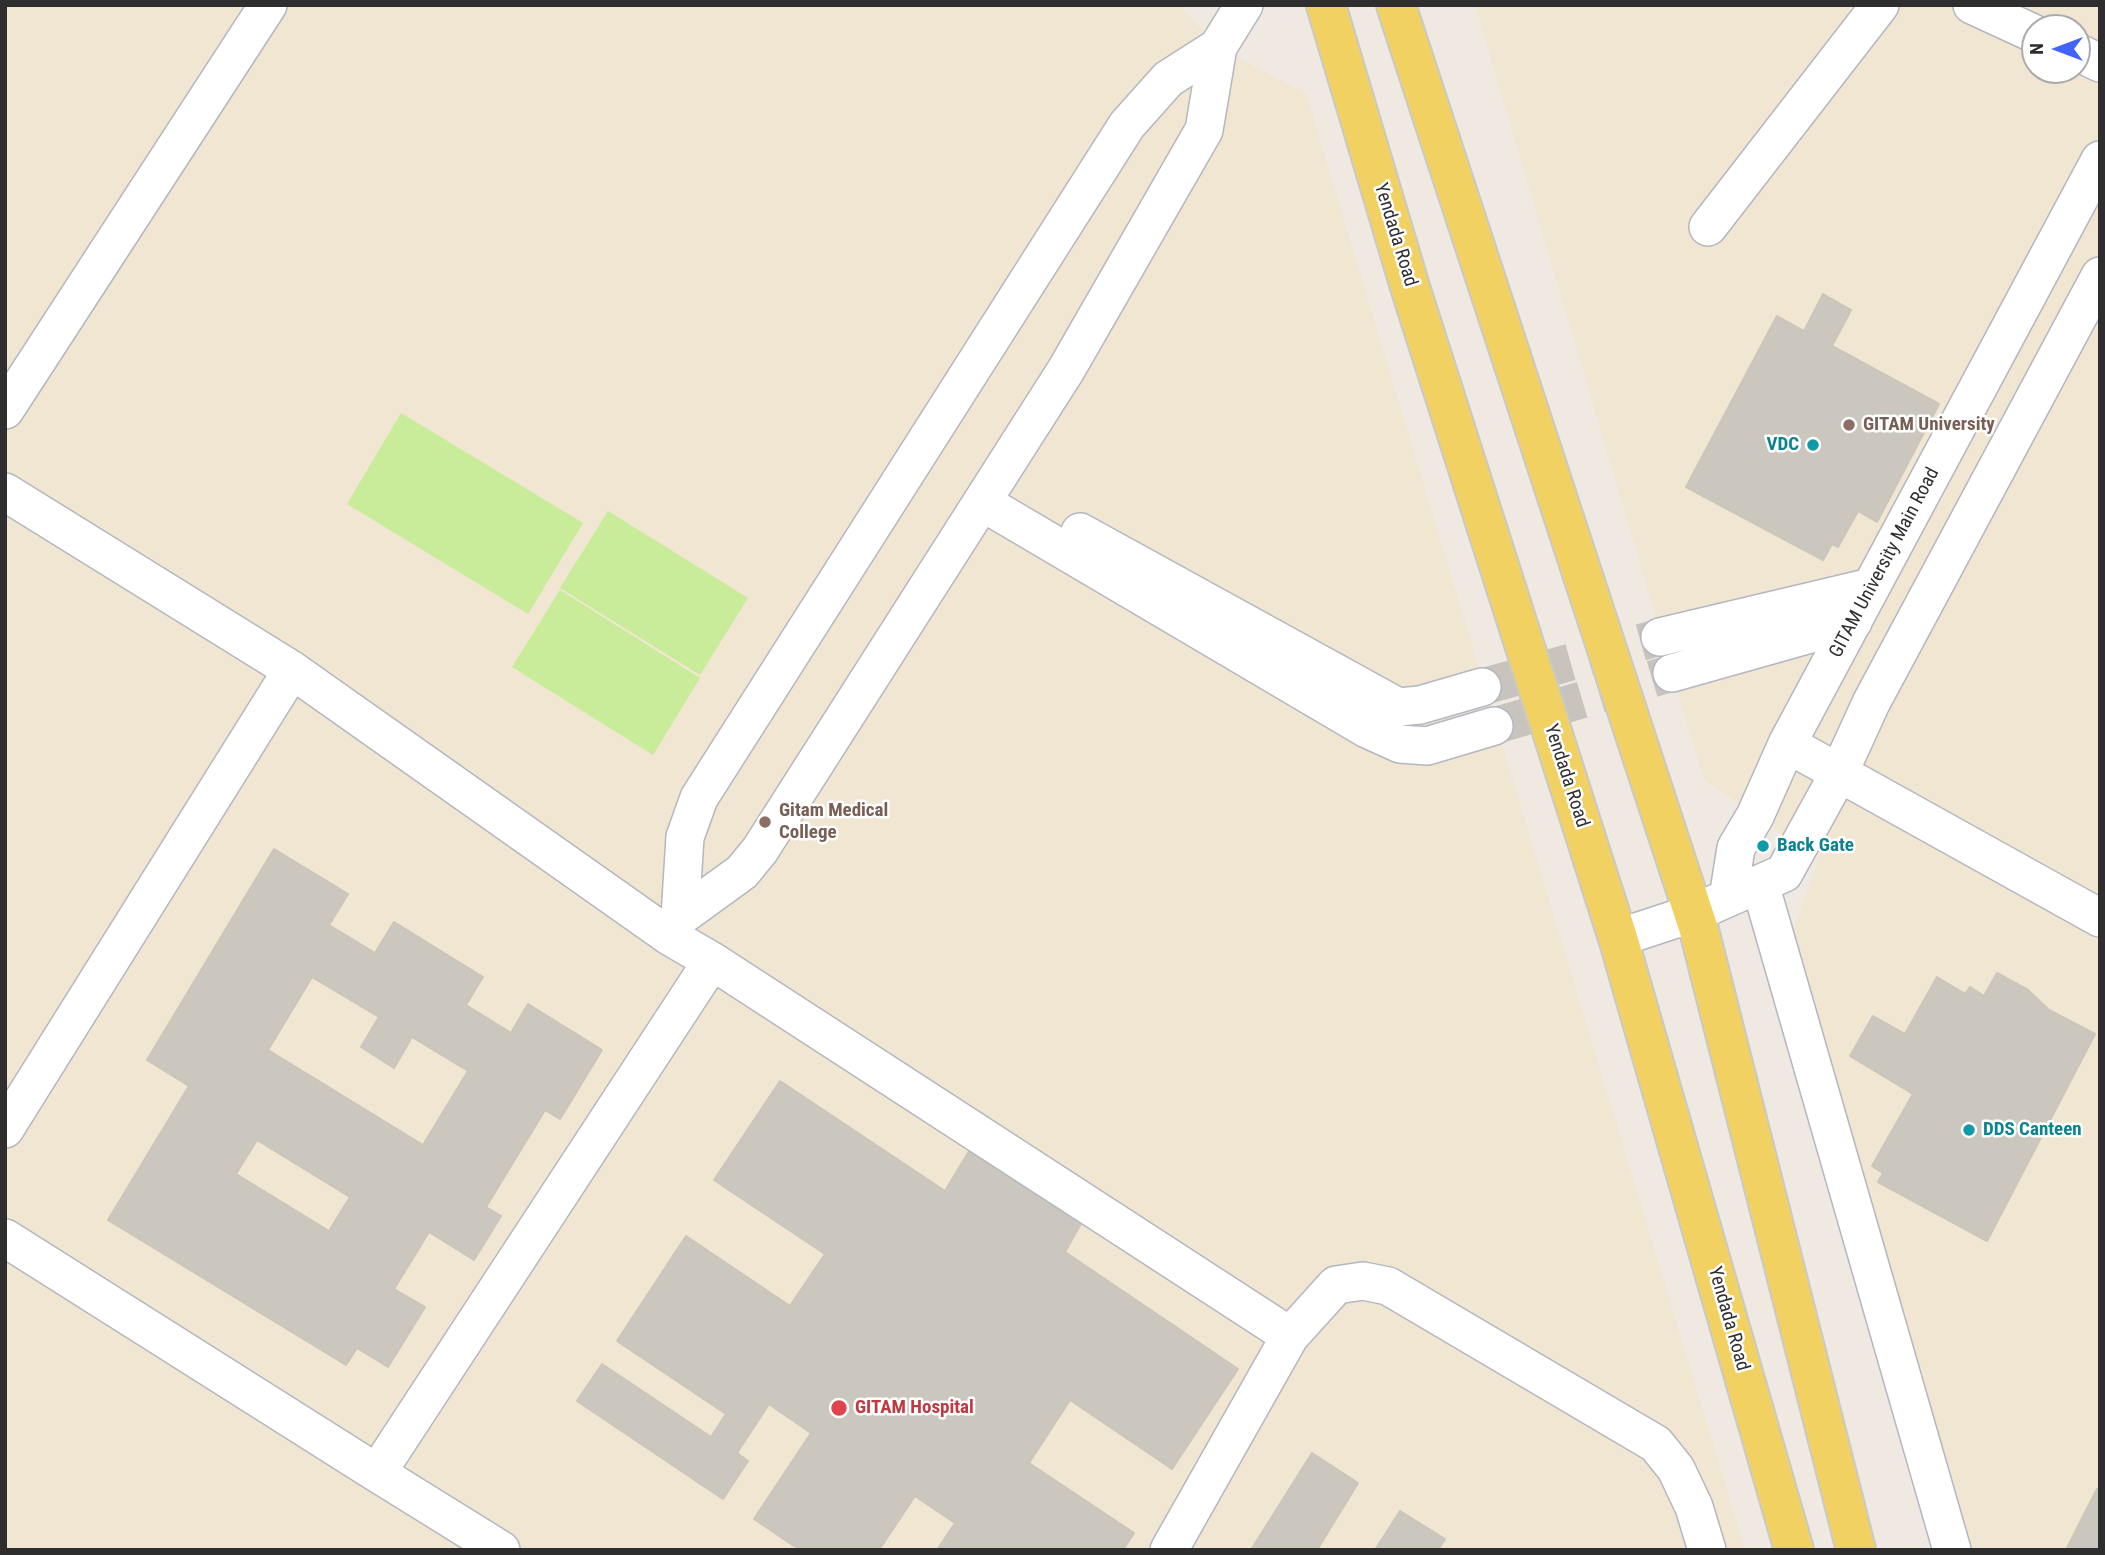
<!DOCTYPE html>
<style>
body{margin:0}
#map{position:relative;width:2105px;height:1555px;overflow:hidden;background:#efe9e1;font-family:"Roboto Condensed",sans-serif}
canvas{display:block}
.frame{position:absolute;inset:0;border:7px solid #2e2e2e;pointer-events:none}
.north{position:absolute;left:2021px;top:14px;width:70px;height:70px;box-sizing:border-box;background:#fff;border:2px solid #ababab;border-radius:50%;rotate:270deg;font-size:19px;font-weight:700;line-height:28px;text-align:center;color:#2e2e2e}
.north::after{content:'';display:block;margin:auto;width:24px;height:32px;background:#4264fb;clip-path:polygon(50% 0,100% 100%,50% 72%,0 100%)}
</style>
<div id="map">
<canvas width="2105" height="1555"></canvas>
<div class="frame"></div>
<div class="north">N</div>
</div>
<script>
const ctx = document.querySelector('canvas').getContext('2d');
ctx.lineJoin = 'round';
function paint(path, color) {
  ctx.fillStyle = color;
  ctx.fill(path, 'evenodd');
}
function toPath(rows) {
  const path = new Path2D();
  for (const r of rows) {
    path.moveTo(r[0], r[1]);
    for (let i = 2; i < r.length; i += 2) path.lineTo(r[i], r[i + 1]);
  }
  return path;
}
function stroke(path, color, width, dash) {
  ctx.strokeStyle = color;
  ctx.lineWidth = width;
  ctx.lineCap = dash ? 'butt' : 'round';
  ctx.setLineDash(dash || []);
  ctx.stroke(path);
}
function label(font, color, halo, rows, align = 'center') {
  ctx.font = font + ' "Roboto Condensed",sans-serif';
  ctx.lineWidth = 5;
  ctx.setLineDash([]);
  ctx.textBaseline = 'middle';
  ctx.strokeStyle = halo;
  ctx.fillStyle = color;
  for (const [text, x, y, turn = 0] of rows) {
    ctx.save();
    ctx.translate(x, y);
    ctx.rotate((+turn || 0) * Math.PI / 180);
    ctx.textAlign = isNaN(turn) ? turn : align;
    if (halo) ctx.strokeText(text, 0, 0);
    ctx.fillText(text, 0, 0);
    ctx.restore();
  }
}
const education = toPath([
 [5,5,1179,5,1218,47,1306,94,1745,1550,5,1550],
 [1475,5,2100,5,2100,1550,1932,1550,1773,989,1819,858,1704,780],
 [2035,28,2077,28,2077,70,2035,70]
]);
const pitch = toPath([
 [401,413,583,523,528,614,347,504],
 [608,511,748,598,700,675,560,588],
 [560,590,700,678,653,755,512,667]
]);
const building = toPath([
 [1823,294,1851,310,1832,346,1939,404,1877,522,1858,511,1838,547,1832,544,1823,560,1686,487,1777,316,1804,331,1823,294],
 [274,849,348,894,329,925,375,953,394,922,483,977,466,1005,511,1033,528,1004,602,1050,560,1119,545,1110,486,1207,501,1216,474,1260,429,1232,394,1289,425,1307,388,1367,357,1348,346,1365,108,1220,189,1086,147,1060,274,849],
 [312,977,379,1017,361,1047,394,1068,412,1037,468,1071,423,1145,268,1050,312,977],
 [257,1140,350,1197,329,1231,236,1174,257,1140],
 [1997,973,2028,990,2049,1010,2095,1034,1987,1241,1878,1182,1883,1173,1872,1166,1913,1094,1850,1056,1873,1016,1905,1034,1937,977,1965,994,1970,987,1984,996,1997,973],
 [780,1081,945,1191,971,1148,1083,1220,1065,1252,1238,1369,1172,1469,1070,1400,1029,1463,1134,1533,1123,1550,937,1550,955,1523,915,1496,879,1550,800,1550,754,1519,811,1433,769,1404,737,1453,748,1461,723,1499,577,1401,602,1364,711,1437,726,1414,617,1341,686,1236,790,1306,825,1254,714,1180,780,1081],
 [1312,1453,1358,1483,1317,1550,1251,1550,1312,1453],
 [2097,1489,2100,1491,2100,1550,2066,1550,2097,1489],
 [1400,1511,1445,1539,1438,1550,1375,1550,1400,1511]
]);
const minorTunnel = toPath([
 [1482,687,1660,637],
 [1494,726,1672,673]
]);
const minor = toPath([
 [1972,5,2035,34],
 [2077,52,2100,63],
 [1708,227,1880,5],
 [5,410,268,5],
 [5,492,292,670,669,936,712,961,1290,1336,1169,1550],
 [982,502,1367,729,1400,744,1427,746,1494,726],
 [1080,532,1398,707,1420,705,1482,687],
 [1660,637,1871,587],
 [1672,673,1853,622],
 [1787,744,2100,918],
 [1760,884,1952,1550],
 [1728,898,1736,848,1755,816,1787,744,2100,160],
 [680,917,685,837,699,798,1127,125,1168,79,1218,47],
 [669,936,680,917,742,872,760,850,1066,370,1204,130,1218,47,1244,5],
 [1618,938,1694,913,1784,873,1839,773,1871,703,2100,276],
 [5,1129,292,670],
 [5,1238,377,1473],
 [1290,1336,1336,1285,1363,1281,1388,1286,1656,1444,1676,1469,1694,1507,1707,1550],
 [501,1550,377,1473,712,961]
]);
const major = toPath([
 [1326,5,1410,287,1618,938,1794,1550],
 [1396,5,1699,930,1856,1550]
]);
const markers = [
 [1849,425,7,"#8d6e63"],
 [1813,445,7,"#0f9aa8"],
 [765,822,7,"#8d6e63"],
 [1763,846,7,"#0f9aa8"],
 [1969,1130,7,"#0f9aa8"],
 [839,1408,9,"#e0444e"]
];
const streetNames = [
 ["Yendada Road",1395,235,73],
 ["GITAM University Main Road",1885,563,-62],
 ["Yendada Road",1566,776,72],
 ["Yendada Road",1728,1319,74]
];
const educationNames = [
 ["GITAM University",1863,425],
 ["Gitam Medical",779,811],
 ["College",779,833]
];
const cultureNames = [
 ["VDC",1799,445,"right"],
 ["Back Gate",1777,846],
 ["DDS Canteen",1983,1130]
];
const healthNames = [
 ["GITAM Hospital",855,1408]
];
paint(education, '#f0e6d1');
paint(pitch, '#c9ec9a');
paint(building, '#cbc7bf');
stroke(building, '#cbc5ba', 2);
stroke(minorTunnel, '#c8c4bd', 37, [37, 18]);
stroke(minor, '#b4b7c1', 40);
stroke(major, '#c9c9c9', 42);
stroke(minor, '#fff', 37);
stroke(major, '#f2d163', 38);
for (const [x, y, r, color] of markers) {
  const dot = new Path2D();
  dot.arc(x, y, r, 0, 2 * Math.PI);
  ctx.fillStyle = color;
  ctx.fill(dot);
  stroke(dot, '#fff', 2.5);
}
label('19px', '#2e2e2e', '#fff', streetNames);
label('bold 19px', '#785e54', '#fff', educationNames, 'left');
label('bold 19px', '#0d838f', '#fff', cultureNames, 'left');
label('bold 19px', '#be3a42', '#fff', healthNames, 'left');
</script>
